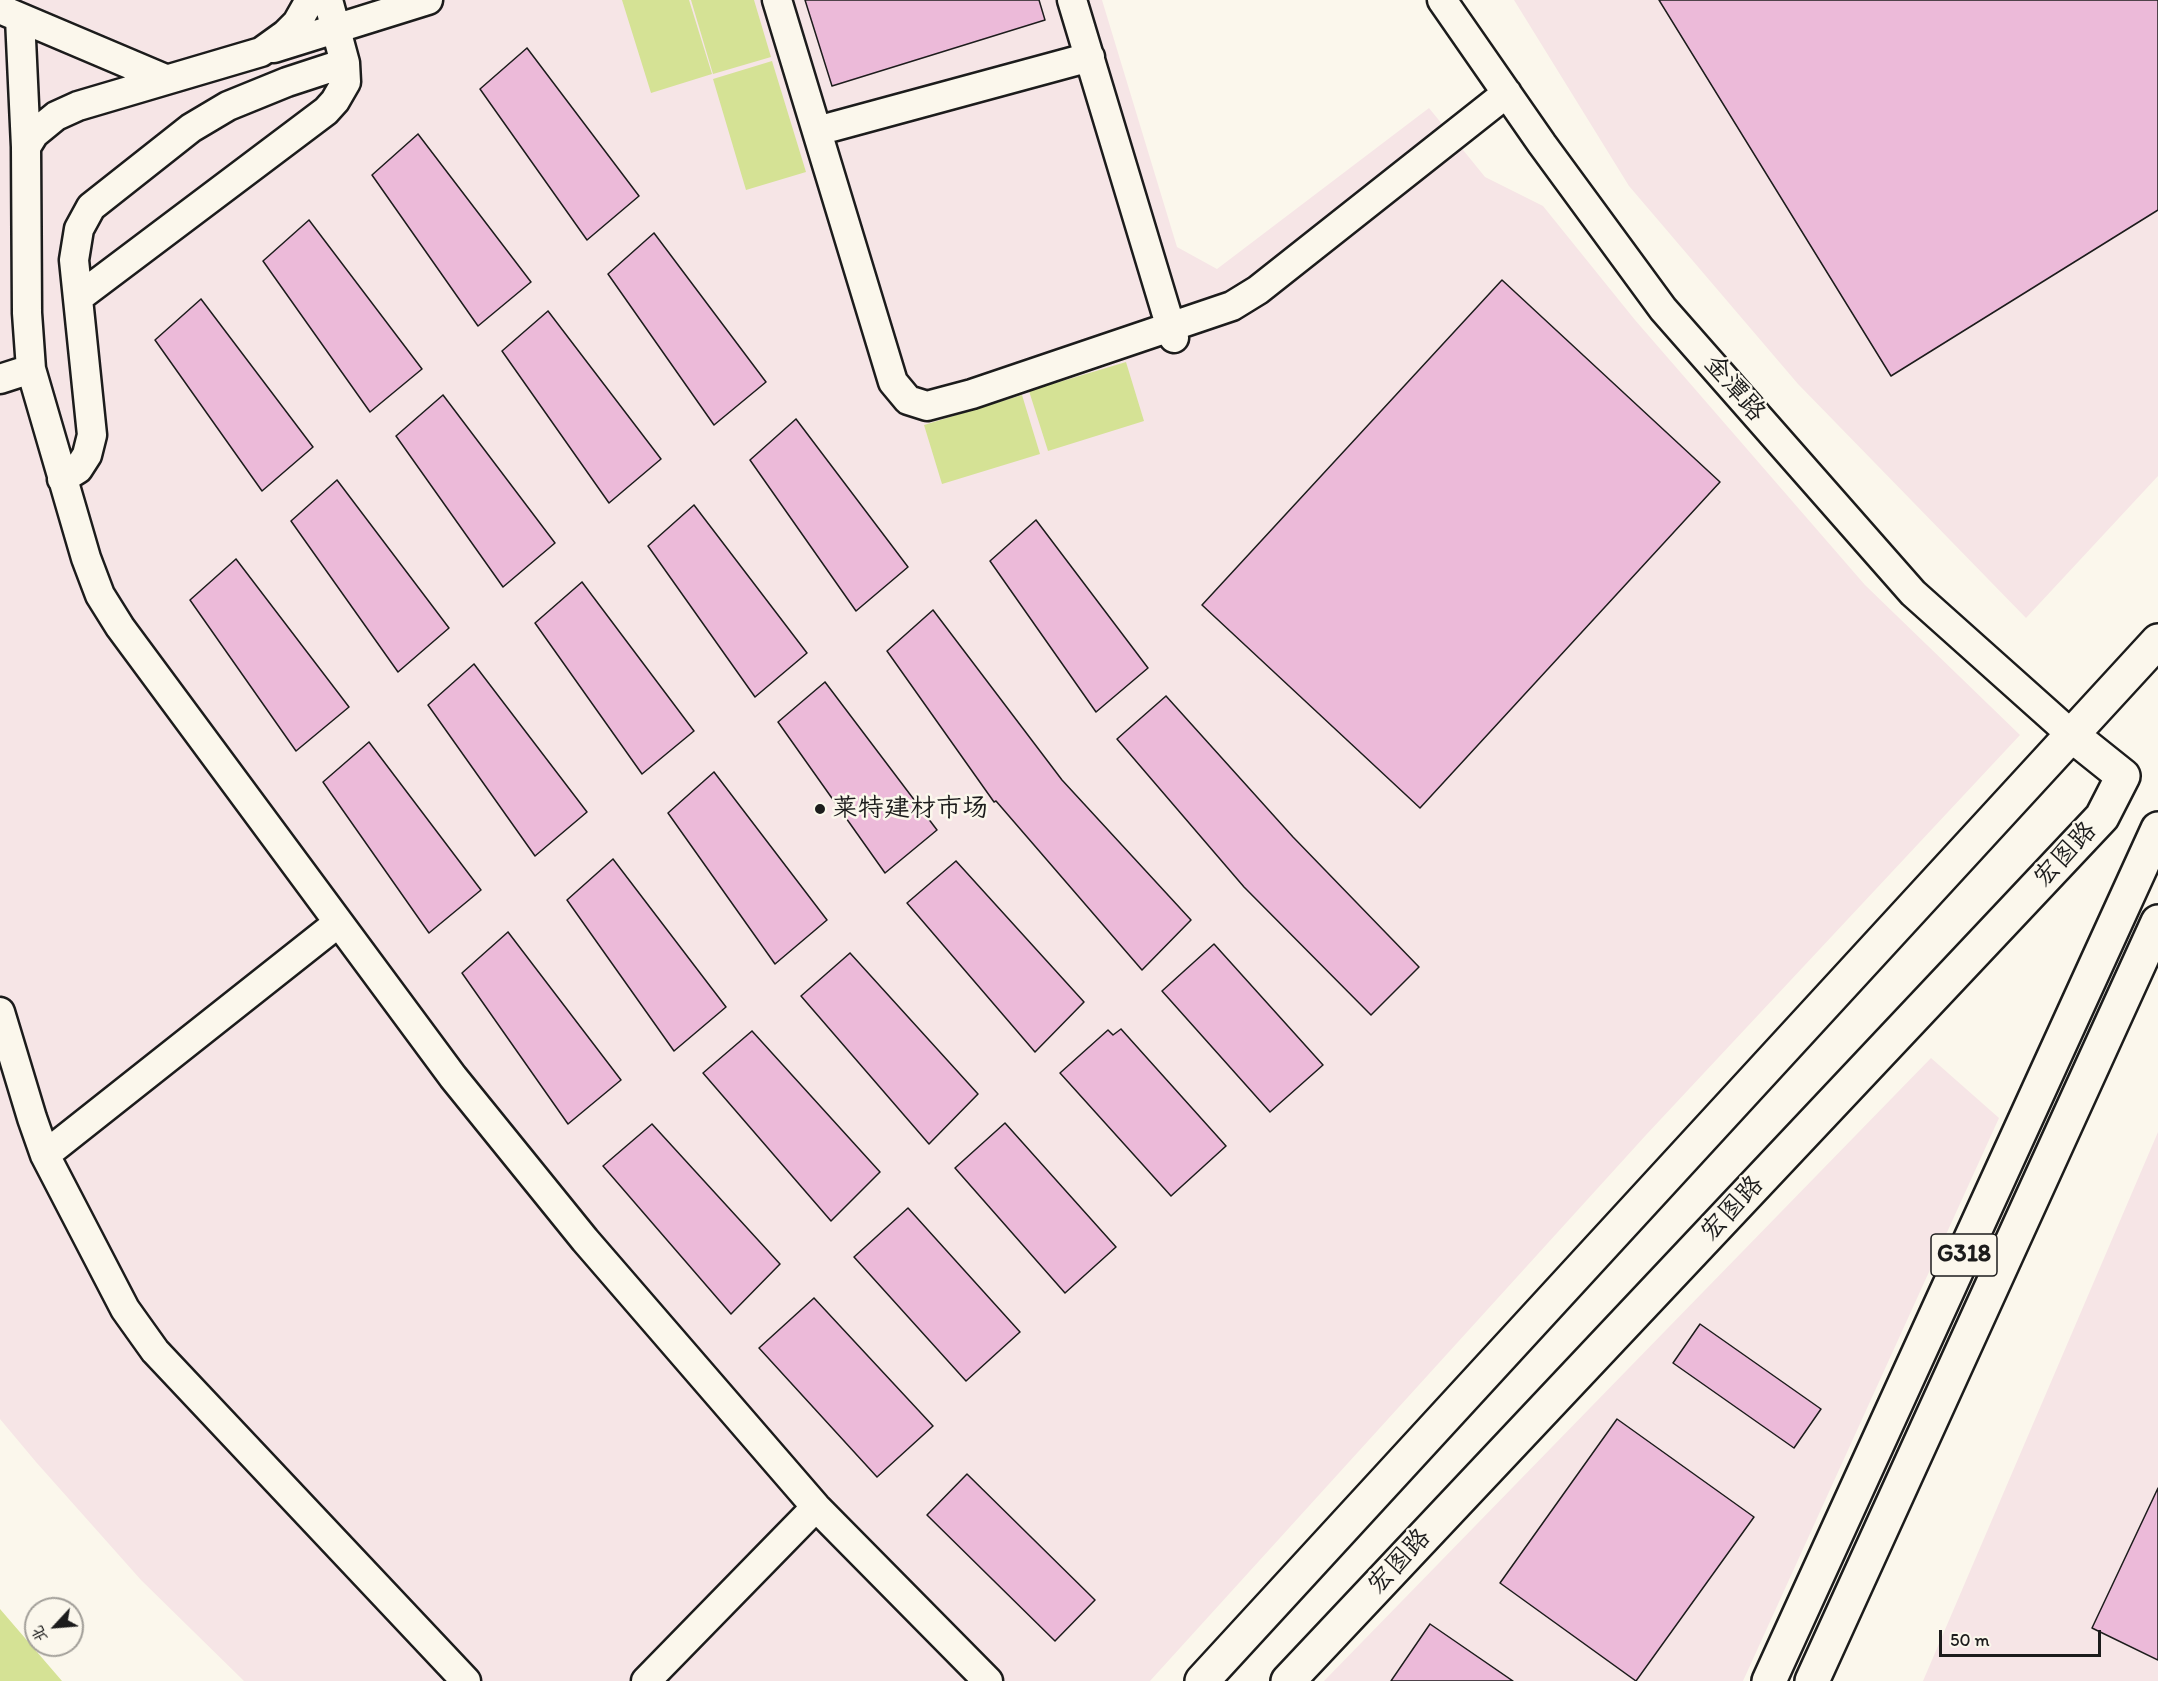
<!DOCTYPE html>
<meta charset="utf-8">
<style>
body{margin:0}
#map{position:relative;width:2158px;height:1681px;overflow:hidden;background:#fbf7ec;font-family:Itim,"LXGW WenKai TC",sans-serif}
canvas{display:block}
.north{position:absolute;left:24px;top:1597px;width:60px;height:60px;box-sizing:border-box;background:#fbf7ec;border:2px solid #a29f99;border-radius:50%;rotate:244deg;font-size:16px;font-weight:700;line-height:24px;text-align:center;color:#1c1c1c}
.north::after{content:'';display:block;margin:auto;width:21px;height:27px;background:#1c1c1c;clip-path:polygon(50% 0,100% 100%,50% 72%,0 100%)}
.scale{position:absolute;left:1939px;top:1630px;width:162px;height:27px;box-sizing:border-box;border:3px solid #1c1c1c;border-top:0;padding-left:8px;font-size:18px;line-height:21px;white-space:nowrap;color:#1c1c1c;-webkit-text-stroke:4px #fbf7ec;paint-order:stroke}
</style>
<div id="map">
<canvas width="2158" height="1681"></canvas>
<div class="north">北</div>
<div class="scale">50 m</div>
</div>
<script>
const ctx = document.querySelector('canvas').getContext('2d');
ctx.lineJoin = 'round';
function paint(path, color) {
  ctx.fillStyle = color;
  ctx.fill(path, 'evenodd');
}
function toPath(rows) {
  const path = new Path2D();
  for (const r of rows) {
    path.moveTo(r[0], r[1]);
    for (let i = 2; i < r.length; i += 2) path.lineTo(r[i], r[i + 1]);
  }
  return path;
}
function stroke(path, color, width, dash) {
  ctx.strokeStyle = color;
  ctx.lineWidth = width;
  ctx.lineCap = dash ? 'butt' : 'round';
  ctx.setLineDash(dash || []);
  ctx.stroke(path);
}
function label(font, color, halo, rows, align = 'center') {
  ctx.font = font + ' Itim,"LXGW WenKai TC",sans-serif';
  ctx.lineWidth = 5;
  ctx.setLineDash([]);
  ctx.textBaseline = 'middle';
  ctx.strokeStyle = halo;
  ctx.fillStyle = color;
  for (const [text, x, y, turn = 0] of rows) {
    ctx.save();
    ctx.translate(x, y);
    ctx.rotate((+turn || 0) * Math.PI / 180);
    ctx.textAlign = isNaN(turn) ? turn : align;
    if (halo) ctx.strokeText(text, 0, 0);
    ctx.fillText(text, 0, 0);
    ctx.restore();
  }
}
const built = toPath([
 [0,0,1102,0,1177,247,1217,269,1429,108,1485,177,1543,206,1635,320,1865,585,2020,735,1646,1135,1150,1681,244,1681,141,1580,36,1462,0,1419],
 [1514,0,2158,0,2158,476,2026,618,1798,384,1629,186],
 [1931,1058,1999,1118,1743,1681,1324,1681],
 [2158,1132,2158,1681,1923,1681]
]);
const green = toPath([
 [622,0,689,0,712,74,651,93],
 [691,0,754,0,771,57,713,74],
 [772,61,806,172,746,190,713,79],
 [1126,362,1144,421,1048,451,1029,391],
 [1022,395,1040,454,942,484,924,425],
 [0,1609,62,1681,0,1681]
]);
const building = toPath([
 [805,0,1039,0,1045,20,832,86,805,0],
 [1659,0,2158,0,2158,210,1891,376,1659,0],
 [527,48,639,196,587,240,480,89,527,48],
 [418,134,531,282,478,326,372,175,418,134],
 [309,220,422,369,370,412,263,261,309,220],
 [654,233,766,382,714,425,608,274,654,233],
 [1502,280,1720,482,1420,808,1202,605,1502,280],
 [201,299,313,447,262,491,155,340,201,299],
 [548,311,661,459,609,503,502,351,548,311],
 [443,395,555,543,503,587,396,436,443,395],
 [796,419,908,567,856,611,750,460,796,419],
 [337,480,449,628,398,672,291,521,337,480],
 [694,505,807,653,755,697,648,546,694,505],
 [1036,520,1148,668,1096,712,990,561,1036,520],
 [236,559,349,707,296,751,190,600,236,559],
 [582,582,694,731,642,774,535,623,582,582],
 [933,610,1062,780,1191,920,1142,970,996,801,994,802,887,651,933,610],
 [474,664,587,812,535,856,428,705,474,664],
 [825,682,937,830,885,873,778,722,825,682],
 [1166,696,1293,837,1419,967,1371,1015,1244,887,1117,739,1166,696],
 [369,742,481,890,429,933,323,782,369,742],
 [714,772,827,920,775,964,668,813,714,772],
 [613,859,726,1007,674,1051,567,900,613,859],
 [956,861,1084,1002,1035,1052,907,903,956,861],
 [508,932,621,1080,568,1124,462,973,508,932],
 [1214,944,1323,1065,1270,1112,1162,991,1214,944],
 [850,953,978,1094,929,1144,801,996,850,953],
 [1121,1029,1226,1146,1171,1196,1060,1073,1108,1030,1113,1035,1121,1029],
 [752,1031,880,1172,831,1221,703,1073,752,1031],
 [1005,1123,1116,1247,1065,1293,955,1168,1005,1123],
 [652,1124,780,1264,731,1314,603,1166,652,1124],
 [908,1208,1020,1332,966,1381,854,1257,908,1208],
 [814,1298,933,1426,877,1477,759,1348,814,1298],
 [1700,1324,1821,1409,1794,1448,1673,1363,1700,1324],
 [1617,1419,1754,1517,1636,1681,1500,1583,1617,1419],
 [967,1474,1095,1600,1055,1641,927,1515,967,1474],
 [2158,1488,2158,1660,2092,1628,2158,1488],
 [1430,1624,1513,1681,1391,1681,1430,1624]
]);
const minor = toPath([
 [777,0,893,382,908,400,927,406,972,394,1232,306,1258,290,1507,93],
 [1072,0,1174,338],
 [1442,0,1542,144,1663,309,1913,593,2073,736],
 [0,9,165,79],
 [20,18,26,147,34,134,56,116,78,106,261,52,286,34,297,23,310,0],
 [274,48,428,0],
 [817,131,1090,57],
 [26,147,27,313,31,369,86,558,100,595,120,627,453,1077,585,1240,816,1507,988,1681],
 [79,297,326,111,335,101,346,82,345,63],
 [0,379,31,369],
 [62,479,78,469,87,455,92,435,74,260,79,229,91,207,191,128,228,106,287,82,345,63,328,0],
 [0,1012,32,1118,45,1155,125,1309,155,1351,466,1681],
 [45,1155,338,923],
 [646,1681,816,1507]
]);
const major = toPath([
 [1202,1681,2158,641],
 [1288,1681,2102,817,2123,776,2073,736]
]);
const highway = toPath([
 [1769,1681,2158,829],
 [1812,1681,2158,922]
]);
const markers = [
 [820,809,6,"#1c1c1c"]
];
const shields = [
 [1964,1255,66]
];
const shieldNames = [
 ["G318",1964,1255]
];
const streetNames = [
 ["金潭路",1734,389,49],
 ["宏图路",2066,855,-47],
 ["宏图路",1733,1209,-47],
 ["宏图路",1400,1562,-47]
];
const poiNames = [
 ["莱特建材市场",832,809]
];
paint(built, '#f6e5e6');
paint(green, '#d5e295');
paint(building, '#ecbad9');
stroke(building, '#1c1c1c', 1.5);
stroke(minor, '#1c1c1c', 33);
stroke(major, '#1c1c1c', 38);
stroke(highway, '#1c1c1c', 38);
stroke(minor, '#fbf7ec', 28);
stroke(major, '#fbf7ec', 33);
stroke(highway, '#fbf7ec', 33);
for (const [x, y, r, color] of markers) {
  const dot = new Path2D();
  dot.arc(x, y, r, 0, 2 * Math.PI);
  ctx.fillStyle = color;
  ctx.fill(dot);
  stroke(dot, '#fbf7ec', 2);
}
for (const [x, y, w] of shields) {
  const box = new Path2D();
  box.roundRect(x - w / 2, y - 21, w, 42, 4.5);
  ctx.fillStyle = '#fbf7ec';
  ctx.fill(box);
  stroke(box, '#1c1c1c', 1.5);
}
label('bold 24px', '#1c1c1c', null, shieldNames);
label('26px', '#1c1c1c', '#fbf7ec', streetNames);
label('26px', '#1c1c1c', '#fbf7ec', poiNames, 'left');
</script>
